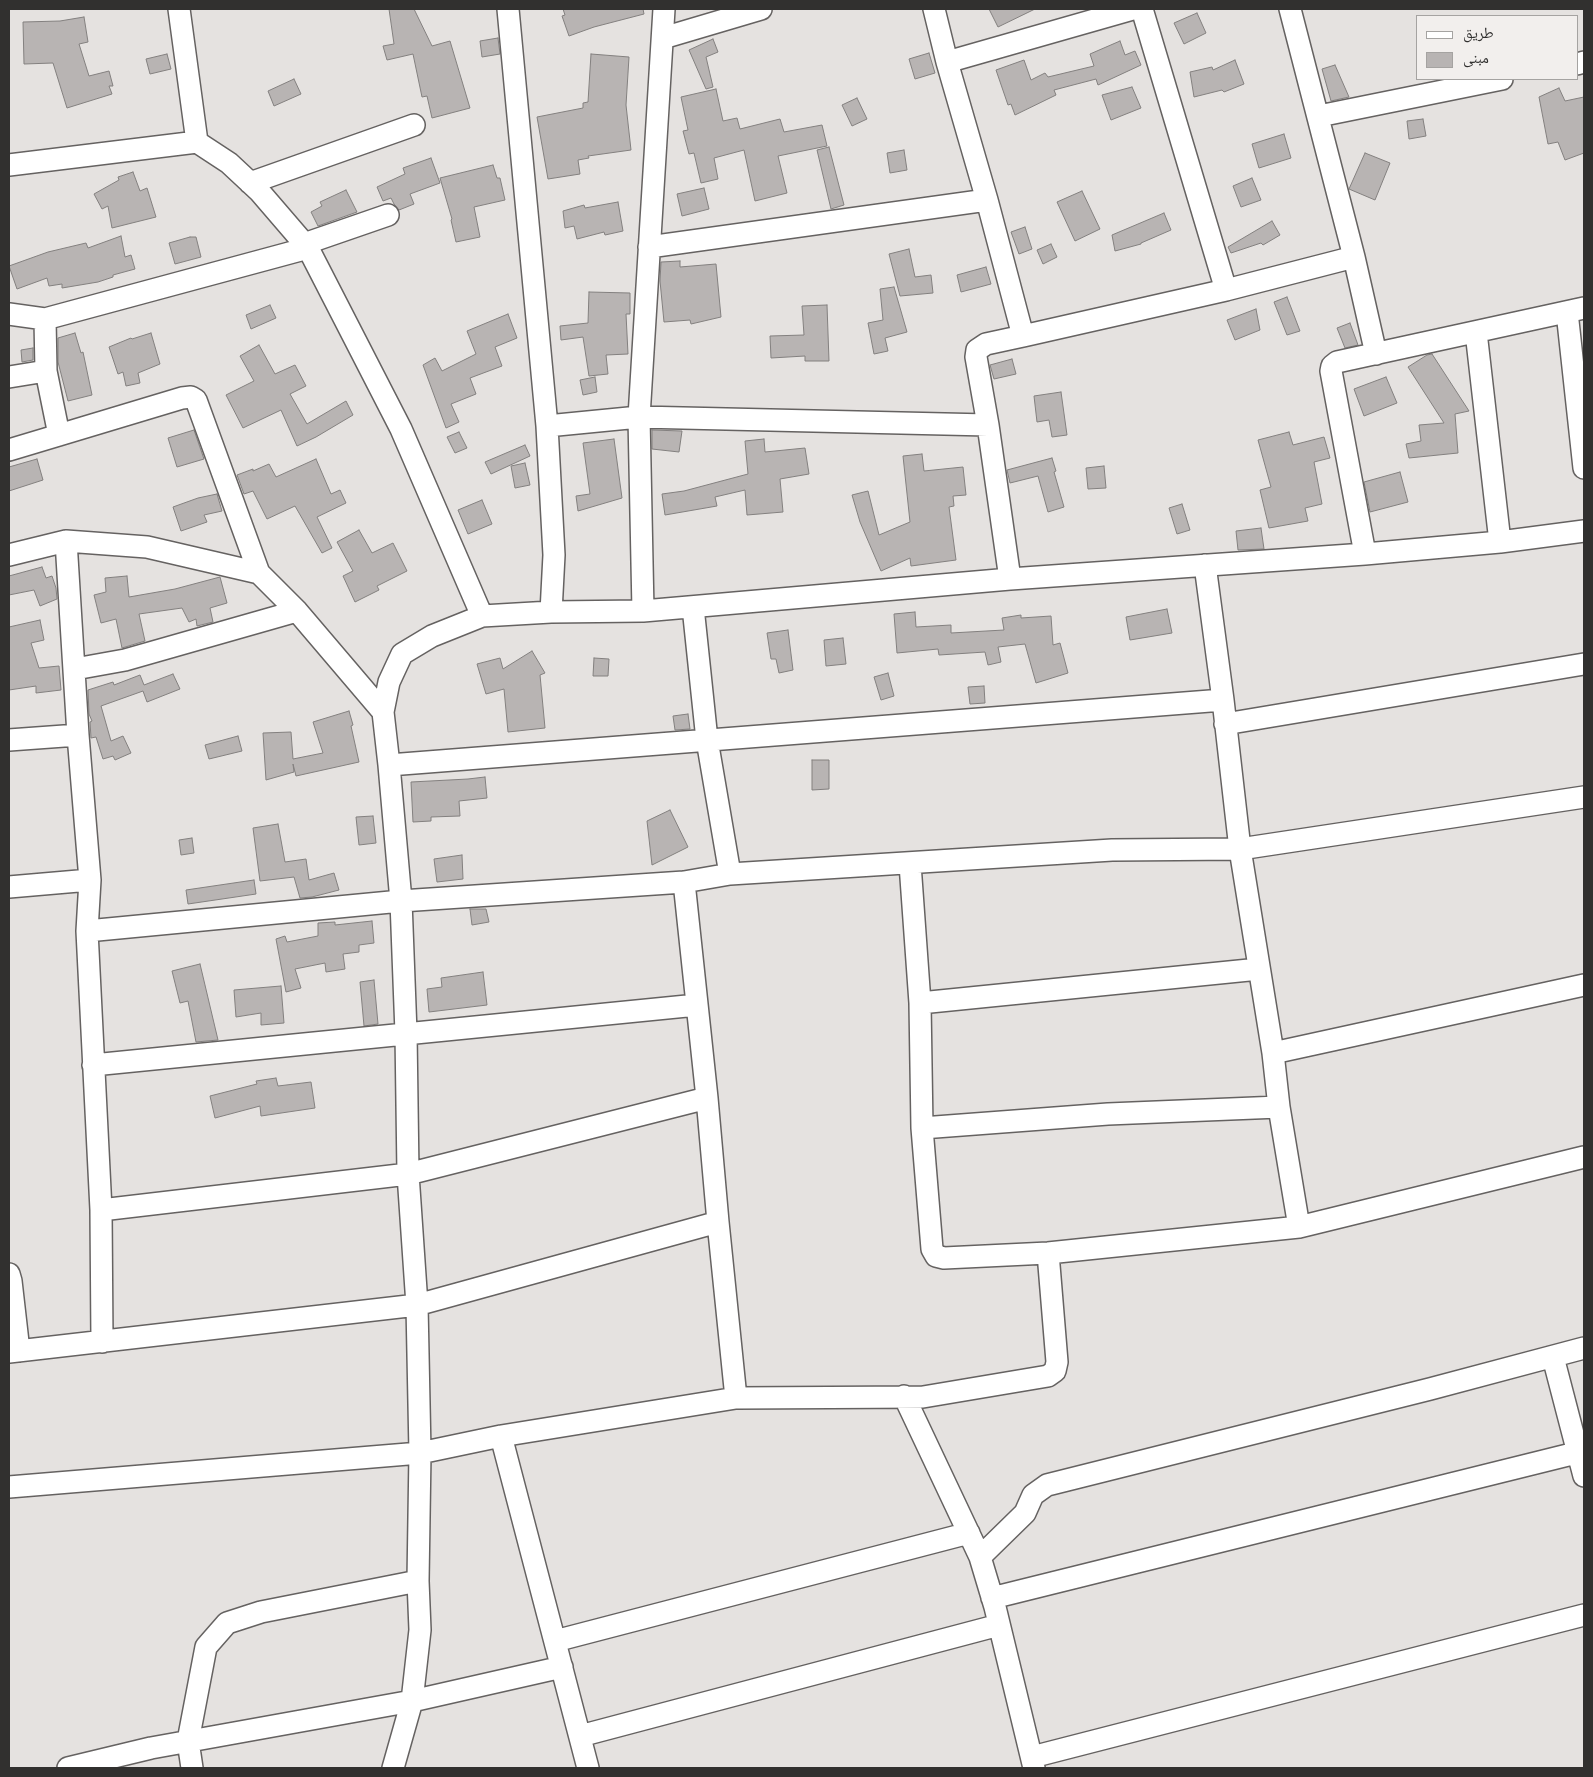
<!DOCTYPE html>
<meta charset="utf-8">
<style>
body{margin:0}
#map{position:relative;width:1593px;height:1777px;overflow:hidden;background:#e5e2e0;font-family:"Sofia Sans Condensed","Noto Naskh Arabic",sans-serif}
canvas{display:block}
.frame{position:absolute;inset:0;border:10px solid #31302f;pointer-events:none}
.legend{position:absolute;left:1416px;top:15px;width:162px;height:65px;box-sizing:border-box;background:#f2efed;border:1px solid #a5a3a1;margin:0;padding:6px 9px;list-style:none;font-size:15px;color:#31302f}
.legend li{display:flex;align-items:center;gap:10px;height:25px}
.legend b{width:25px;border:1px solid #a5a3a1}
</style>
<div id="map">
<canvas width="1593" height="1777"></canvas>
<div class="frame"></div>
<ul class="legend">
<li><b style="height:6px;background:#fff"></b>طريق</li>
<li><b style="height:14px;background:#b8b4b3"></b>مبنى</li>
</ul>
</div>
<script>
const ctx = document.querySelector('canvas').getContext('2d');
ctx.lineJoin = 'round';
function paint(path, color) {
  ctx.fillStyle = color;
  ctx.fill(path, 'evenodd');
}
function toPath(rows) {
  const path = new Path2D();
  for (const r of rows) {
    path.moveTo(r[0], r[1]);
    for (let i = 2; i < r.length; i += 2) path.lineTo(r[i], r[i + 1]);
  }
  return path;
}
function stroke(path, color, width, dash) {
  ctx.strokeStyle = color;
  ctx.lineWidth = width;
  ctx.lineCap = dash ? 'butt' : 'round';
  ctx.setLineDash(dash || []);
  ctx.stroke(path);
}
const building = toPath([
 [389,9,414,9,432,46,450,41,470,108,432,118,427,96,422,97,413,54,387,60,383,46,394,44,389,9],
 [563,9,643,9,644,14,594,27,569,36,562,16,565,15,563,9],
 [989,9,1035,9,998,27,989,9],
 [1197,13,1206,33,1184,44,1174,23,1197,13],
 [84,17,88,42,79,44,89,76,109,71,113,86,109,86,112,94,67,108,53,63,24,64,23,22,60,21,84,17],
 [498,38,500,54,482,57,480,41,498,38],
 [713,39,718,52,706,57,713,87,706,89,689,50,713,39],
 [1120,41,1125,55,1135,51,1141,65,1098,85,1096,79,1054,90,1056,95,1015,115,1011,104,1008,105,996,70,1024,60,1031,80,1045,73,1048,77,1094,66,1090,54,1120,41],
 [929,53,935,73,915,79,909,59,929,53],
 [167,54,171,69,150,74,146,59,167,54],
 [591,54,629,57,626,105,631,150,588,156,589,158,578,160,580,174,548,179,537,117,583,108,583,103,588,102,591,54],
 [1235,60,1244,84,1224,92,1222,90,1194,97,1190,72,1212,67,1213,70,1235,60],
 [1335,65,1349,97,1331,101,1322,69,1335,65],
 [294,79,301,94,274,106,268,91,294,79],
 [1132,87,1141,108,1111,120,1102,95,1132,87],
 [1559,88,1565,101,1584,97,1584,153,1565,160,1558,142,1548,144,1539,97,1559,88],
 [716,89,723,121,737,118,740,129,780,119,784,132,822,125,827,146,778,156,787,193,755,201,744,150,714,158,718,179,701,183,694,153,689,154,683,131,688,130,681,97,716,89],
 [857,98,867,119,852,126,842,105,857,98],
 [1423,119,1426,136,1409,139,1407,121,1423,119],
 [1284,134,1291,158,1259,168,1252,144,1284,134],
 [829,147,844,205,831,209,817,150,829,147],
 [904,150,907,170,890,173,887,153,904,150],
 [1365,153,1390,163,1375,200,1349,189,1365,153],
 [431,158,440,183,410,194,414,204,399,210,394,204,391,198,383,201,377,187,405,174,403,168,431,158],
 [493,165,497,178,500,178,505,200,474,207,480,237,456,242,451,220,452,219,440,178,493,165],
 [133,172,140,191,147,188,156,217,112,228,108,206,102,209,94,194,119,180,118,177,133,172],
 [1252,178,1261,200,1241,207,1233,186,1252,178],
 [704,188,709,209,682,216,677,194,704,188],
 [346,190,357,212,318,226,311,212,322,206,320,202,346,190],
 [1082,191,1100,229,1075,241,1057,202,1082,191],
 [618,202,623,231,605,235,604,232,577,239,574,226,565,228,563,211,584,205,585,208,618,202],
 [1164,213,1171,230,1141,243,1141,244,1115,251,1112,235,1164,213],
 [1272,221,1280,235,1263,245,1261,243,1231,253,1228,247,1272,221],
 [1025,227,1032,249,1019,254,1011,232,1025,227],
 [121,236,125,257,131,255,135,269,113,275,113,277,98,282,62,288,62,284,49,286,47,278,17,289,9,266,48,252,86,243,88,248,121,236],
 [190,237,196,237,201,257,175,264,169,243,190,237],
 [1051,244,1057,257,1043,264,1037,250,1051,244],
 [909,249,915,277,931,275,933,293,900,296,889,254,909,249],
 [680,261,680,267,716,264,721,317,691,324,690,320,664,322,660,281,661,262,680,261],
 [986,267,991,284,961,292,957,275,986,267],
 [894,287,907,332,885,338,888,351,874,354,868,323,883,320,880,289,894,287],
 [589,292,630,293,630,314,626,314,628,354,606,355,608,374,589,376,583,337,561,340,560,326,588,323,589,292],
 [1287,297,1300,331,1287,335,1274,302,1287,297],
 [270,305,276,318,251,329,246,315,270,305],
 [827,305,829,361,805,361,805,356,771,358,770,336,804,335,802,306,827,305],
 [1256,309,1260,330,1235,340,1227,320,1256,309],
 [508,314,517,338,495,347,502,366,470,378,476,394,451,404,459,422,446,428,423,365,435,358,442,371,476,354,467,331,508,314],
 [1350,323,1358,345,1345,348,1337,328,1350,323],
 [75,333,81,353,83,352,92,395,68,401,58,362,58,338,75,333],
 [151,333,160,364,138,373,140,383,126,386,123,372,118,374,109,347,131,338,132,339,151,333],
 [259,345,275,374,295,365,306,386,290,394,307,424,346,401,353,415,316,437,297,446,281,410,243,428,226,395,254,381,240,356,259,345],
 [33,348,33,360,22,362,21,350,33,348],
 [1432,354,1469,411,1455,414,1458,453,1409,458,1406,444,1421,441,1419,425,1444,423,1408,367,1427,355,1432,354],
 [1012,359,1016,374,994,379,990,365,1012,359],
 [595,377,597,392,583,395,580,380,595,377],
 [1386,377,1397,403,1364,416,1354,389,1386,377],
 [1061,392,1067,435,1052,437,1049,420,1037,422,1034,396,1061,392],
 [194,430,204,459,177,467,168,438,194,430],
 [652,430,682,431,679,452,652,449,652,430],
 [459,432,467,448,455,453,447,437,459,432],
 [1289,432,1293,445,1324,437,1330,458,1314,462,1322,504,1305,508,1308,521,1269,528,1260,490,1271,487,1258,440,1289,432],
 [614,439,622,498,578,511,576,496,590,494,583,443,614,439],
 [764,439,765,452,805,448,809,474,780,479,783,512,747,515,745,490,715,497,717,506,665,515,662,494,684,491,748,474,745,441,764,439],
 [525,445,530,456,491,474,485,462,525,445],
 [922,454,924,471,963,467,966,495,953,496,954,506,949,507,956,560,911,566,910,558,881,571,860,522,852,495,868,491,879,535,910,522,903,456,922,454],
 [1052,458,1056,471,1054,472,1064,507,1048,512,1038,476,1010,483,1007,470,1052,458],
 [37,459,43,480,9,491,9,467,37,459],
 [316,459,331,494,340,490,346,503,317,517,332,548,322,553,295,506,267,519,253,491,244,494,237,475,253,469,253,471,269,464,276,477,316,459],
 [525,463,530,485,515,488,511,466,525,463],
 [1104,466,1106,488,1088,489,1086,468,1104,466],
 [1400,472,1408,502,1370,512,1364,482,1400,472],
 [217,494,222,511,204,515,207,522,181,531,173,507,198,498,217,494],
 [482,500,492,524,468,534,458,510,482,500],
 [1182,504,1190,530,1177,534,1169,508,1182,504],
 [1261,528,1264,549,1238,550,1236,531,1261,528],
 [359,530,372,553,393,543,407,571,377,586,379,590,355,602,343,576,353,571,337,542,359,530],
 [42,567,46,578,52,576,56,588,57,599,40,606,34,590,9,595,9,576,42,567],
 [127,576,129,597,175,589,220,577,227,603,210,608,213,622,197,626,196,619,189,622,182,608,139,614,145,641,122,648,116,619,101,623,94,595,106,592,105,578,127,576],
 [1167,609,1172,633,1130,640,1126,617,1167,609],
 [915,612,916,627,951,625,951,633,1004,630,1002,618,1021,615,1021,618,1051,616,1053,645,1060,643,1068,673,1036,683,1025,644,998,647,1001,662,988,665,985,652,939,655,938,649,897,653,894,614,915,612],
 [40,620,44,640,31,643,39,668,59,666,61,690,36,693,36,686,9,690,9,627,40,620],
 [788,630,793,670,779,673,776,659,771,659,767,633,788,630],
 [843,638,846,664,826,666,824,640,843,638],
 [532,651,545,673,540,675,545,728,508,732,504,689,486,694,477,664,500,658,503,669,532,651],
 [594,658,609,659,608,676,593,676,594,658],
 [888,673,894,696,881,700,874,677,888,673],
 [173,674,180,689,147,702,143,691,101,706,111,741,123,736,131,753,115,760,113,756,103,759,96,737,91,738,90,722,92,721,89,714,88,690,113,682,114,685,140,675,144,685,173,674],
 [984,686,985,703,970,704,968,687,984,686],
 [349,711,353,725,351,726,359,762,296,776,293,764,294,772,266,780,263,733,291,732,293,759,323,753,313,722,349,711],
 [688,714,690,729,675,730,673,716,688,714],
 [238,736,242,751,209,759,205,745,238,736],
 [812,760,829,760,829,789,812,790,812,760],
 [485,777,487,798,459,801,460,816,431,817,431,821,413,822,411,782,468,779,485,777],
 [670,810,688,847,652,865,647,821,670,810],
 [373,816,376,843,359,845,356,817,373,816],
 [278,824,285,862,306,859,309,880,334,873,339,890,312,897,300,898,294,877,260,881,253,828,278,824],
 [192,838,194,853,181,855,179,840,192,838],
 [462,855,463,879,437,882,434,859,462,855],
 [254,880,256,894,188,904,186,890,254,880],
 [470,909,486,909,489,922,472,925,470,909],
 [372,921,374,943,359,945,359,952,343,954,345,969,326,972,325,963,295,969,301,988,286,992,276,939,285,936,287,942,318,936,318,923,335,922,335,925,372,921],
 [200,964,218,1040,196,1042,188,1001,180,1003,172,971,200,964],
 [483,972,487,1005,429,1012,427,989,442,987,441,978,483,972],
 [374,980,378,1024,364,1026,360,982,374,980],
 [281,986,284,1023,261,1025,261,1013,236,1017,234,990,281,986],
 [276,1078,278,1086,311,1082,315,1108,261,1116,260,1106,215,1118,210,1096,257,1084,256,1081,276,1078]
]);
const minor = toPath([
 [179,9,197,142,229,163,259,191,308,248,401,429,482,616,551,612,643,611,1010,579,1365,554,1500,542,1584,531],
 [508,9,547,426,554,555,551,612],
 [934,9,947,62,987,200,1023,336,1226,290,1354,257],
 [1142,9,1226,290],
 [1290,9,1354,257,1376,354],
 [663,38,761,9],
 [947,62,1133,9],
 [1577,64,1584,62],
 [1319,116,1502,79],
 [9,165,197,142],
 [250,183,414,125],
 [304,244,388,215],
 [649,247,987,200],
 [1567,312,1584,468],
 [9,314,45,319,308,248],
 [45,319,46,371],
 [1476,332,1500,542],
 [9,377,46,371,59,435,182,398,191,397,196,400,259,573],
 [547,426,639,417,988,425],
 [9,450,59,435],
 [66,541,78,735,90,880,87,931,101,1210,102,1342],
 [1365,554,1331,371,1332,366,1337,362,1584,308],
 [9,555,66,541,147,547,259,573,297,611,383,712],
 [1205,565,1223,700,1240,849,1273,1053,1279,1107,1299,1227],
 [1010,579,988,425,976,357,977,350,986,344,1023,336],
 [693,607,707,740,730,874],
 [643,611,639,417,664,9],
 [75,669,125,660,297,611],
 [1225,724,1584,664],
 [9,740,78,735],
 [389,765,1223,700],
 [910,864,920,1003,922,1128,932,1249,936,1256,944,1258,1048,1253,1299,1227,1584,1157],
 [684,882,707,1098,718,1222,736,1398],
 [9,887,90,880],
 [87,931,401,901,684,882,730,874,1112,850,1240,849,1584,797],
 [920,1003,1259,969],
 [1273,1053,1584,985],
 [93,1065,697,1005],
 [922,1128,1108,1114,1279,1107],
 [101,1210,408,1174,707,1098],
 [9,1274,11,1281,19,1351],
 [9,1352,417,1305,718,1222],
 [1553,1357,1584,1476],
 [904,1396,980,1557,995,1607,1034,1768],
 [501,1436,588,1768],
 [9,1487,420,1453,501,1436,736,1398,923,1397,1048,1376,1055,1371,1057,1362,1048,1253],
 [980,1557,1025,1513,1033,1495,1047,1485,1430,1389,1584,1348],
 [992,1598,1584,1451],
 [555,1641,969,1533],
 [580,1736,999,1625],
 [1032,1757,1584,1615],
 [68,1768,151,1748,412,1701,562,1667],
 [192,1768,188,1741,206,1647,227,1623,261,1612,418,1581],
 [393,1768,412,1701,420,1630,418,1581,420,1453,417,1305,408,1174,406,1033,401,901,389,765,383,712,389,682,402,654,432,636,482,616]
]);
paint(building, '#b8b4b3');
stroke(building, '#83807f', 1);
stroke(minor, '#656261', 24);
stroke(minor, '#fff', 21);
</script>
